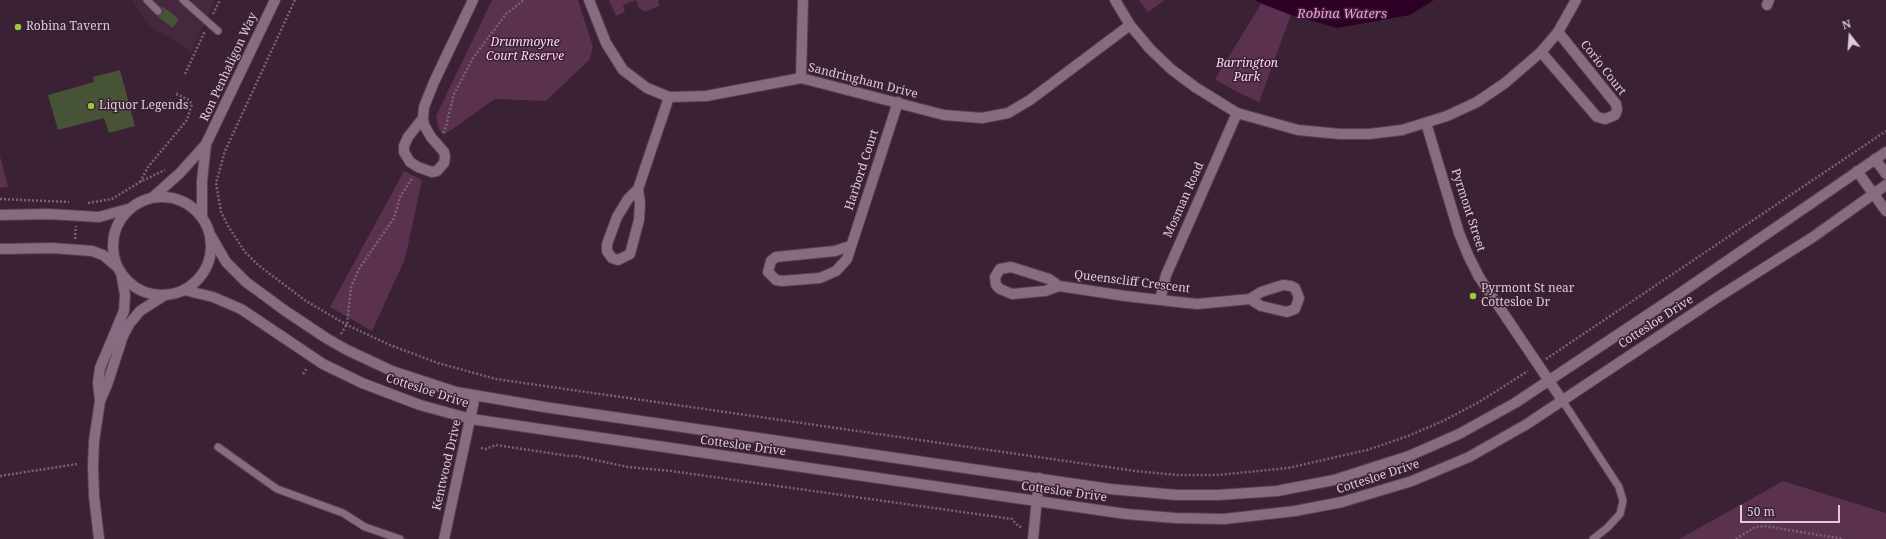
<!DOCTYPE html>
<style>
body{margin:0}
#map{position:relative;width:1886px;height:539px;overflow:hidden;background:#3a2133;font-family:"Noto Serif",serif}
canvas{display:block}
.north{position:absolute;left:1830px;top:16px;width:40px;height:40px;-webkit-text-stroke:3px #3a2133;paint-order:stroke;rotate:343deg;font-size:11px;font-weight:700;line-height:16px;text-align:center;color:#ddccd7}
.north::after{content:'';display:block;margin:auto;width:14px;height:18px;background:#ddccd7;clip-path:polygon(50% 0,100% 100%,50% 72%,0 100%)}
.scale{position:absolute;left:1740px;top:505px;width:100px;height:18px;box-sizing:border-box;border:2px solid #ddccd7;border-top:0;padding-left:5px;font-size:12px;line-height:14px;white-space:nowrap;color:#ddccd7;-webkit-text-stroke:3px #3a2133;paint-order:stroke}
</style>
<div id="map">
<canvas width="1886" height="539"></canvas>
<div class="north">N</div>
<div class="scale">50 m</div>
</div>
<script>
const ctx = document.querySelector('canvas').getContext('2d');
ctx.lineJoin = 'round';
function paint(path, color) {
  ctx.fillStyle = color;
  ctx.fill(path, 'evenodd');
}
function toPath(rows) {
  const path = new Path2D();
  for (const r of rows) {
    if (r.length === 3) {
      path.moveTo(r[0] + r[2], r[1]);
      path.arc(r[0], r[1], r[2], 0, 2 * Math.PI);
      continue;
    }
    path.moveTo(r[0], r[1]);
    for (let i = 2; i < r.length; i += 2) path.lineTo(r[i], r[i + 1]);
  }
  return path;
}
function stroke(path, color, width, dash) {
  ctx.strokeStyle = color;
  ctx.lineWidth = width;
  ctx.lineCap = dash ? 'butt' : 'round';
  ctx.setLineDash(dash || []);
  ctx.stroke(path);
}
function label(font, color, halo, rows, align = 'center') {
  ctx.font = font + ' "Noto Serif",serif';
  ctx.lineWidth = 3;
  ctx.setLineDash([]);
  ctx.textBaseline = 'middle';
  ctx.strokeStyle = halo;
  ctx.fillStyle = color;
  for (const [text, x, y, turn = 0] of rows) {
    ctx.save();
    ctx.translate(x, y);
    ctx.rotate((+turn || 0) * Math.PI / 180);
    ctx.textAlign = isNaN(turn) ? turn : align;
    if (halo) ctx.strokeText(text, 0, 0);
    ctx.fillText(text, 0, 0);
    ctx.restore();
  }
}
const built = toPath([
 [131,0,215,0,192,51,151,27]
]);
const green = toPath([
 [492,0,578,0,593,47,590,59,546,101,495,99,444,135,438,128,436,116],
 [609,0,658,0,659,6,645,12,639,8,636,0,623,5,625,12,616,16],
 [1139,0,1165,0,1148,12],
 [1261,4,1291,15,1259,102,1235,91,1215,79],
 [0,156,8,187,0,188],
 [404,171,422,180,405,259,372,331,330,307],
 [1783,481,1886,513,1886,539,1679,539]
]);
const water = toPath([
 [1254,0,1434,0,1410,15,1337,28,1291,15]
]);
const building = toPath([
 [162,6,179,19,173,28,157,16,163,13],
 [120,70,135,126,109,133,104,118,58,130,48,95,94,82,93,77]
]);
const path = toPath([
 [295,0,225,151,216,183,221,212,228,226,245,252,258,265,306,301,347,325,390,345,438,363,496,379,1135,471,1178,475,1218,475,1288,468,1367,450,1408,436,1443,421,1479,402,1528,371],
 [213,14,220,0],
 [185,74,205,31],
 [443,133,446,126,454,94,473,58,506,14,524,0],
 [140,182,148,167,187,120,192,104,189,100,176,94,177,92],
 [0,199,69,202],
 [88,203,112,199,140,182,165,170],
 [75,239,76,226],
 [341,334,347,324,351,287,359,269,394,218,400,197,413,177],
 [1546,359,1886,131],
 [303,374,307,368],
 [481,448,486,449,496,445,569,456,576,456,628,467,671,471,1012,519,1018,526,1023,528],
 [0,476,77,464],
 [1736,539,1755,527,1765,526,1843,539]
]);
const service = toPath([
 [147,0,158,11],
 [183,0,218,31],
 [1562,400,1619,487,1623,501,1620,514,1607,528,1593,539],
 [218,447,277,489,343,513,365,527,400,539]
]);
const minor = toPath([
 [589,0,606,43,623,70,647,88,669,97,706,96,801,78,944,115,982,118,1008,113,1030,100,1130,25],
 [1767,5,1769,0],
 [1541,52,1597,117,1605,119,1615,115,1617,110,1616,104,1558,32],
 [801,78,803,0],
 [423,118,408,137,404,146,404,152,410,162,418,167,432,172,437,171,444,163,445,157,444,152,431,137,424,125,423,118,424,107,434,82,473,0],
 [1426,123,1459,233,1468,255,1479,277,1562,400],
 [638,189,628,199,617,217,607,244,607,251,612,258,618,260,630,254,639,220,640,203,638,189,669,97],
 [850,246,835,251,776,257,771,261,768,272,776,280,782,281,820,278,836,271,847,259,898,102],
 [1059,286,1045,291,1012,294,1000,289,996,285,995,277,1000,269,1011,267,1049,279,1059,286,1125,296,1178,302,1197,304,1250,299,1261,292,1283,285,1291,286,1295,288,1299,298,1295,309,1287,312,1261,306,1250,299],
 [1160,300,1166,275,1237,113],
 [444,539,475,396],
 [1033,539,1039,478]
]);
const tertiary = toPath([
 [1115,0,1130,25,1150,49,1171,69,1195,87,1237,113,1298,130,1340,134,1369,134,1402,130,1447,116,1477,102,1505,83,1541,52,1558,32,1576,0],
 [1875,159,1886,174],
 [1857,171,1886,211],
 [153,197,180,173,206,144,275,0],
 [202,216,202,181,206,144],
 [100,401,98,383,100,368,124,311,125,295,121,272],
 [99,539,94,496,93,466,94,441,100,401,107,385,123,336,130,323,140,311,165,295]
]);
const secondary = toPath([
 [162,246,49],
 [0,215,48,214,99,217,128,209],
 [211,236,226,262,246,282,284,310,326,338,347,350,392,371,456,392,544,407,1110,489,1177,495,1218,495,1277,491,1334,480,1409,456,1459,434,1515,403,1676,296,1886,152],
 [0,249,52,248,92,251,103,255,116,266],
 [184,290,213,297,241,309,323,364,362,383,420,405,471,419,1126,514,1175,518,1224,519,1295,511,1342,502,1412,481,1469,457,1527,424,1715,299,1813,237,1886,185]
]);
const markers = [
 [18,27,4,"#97cc38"],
 [91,106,4,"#97cc38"],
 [1473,296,4,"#97cc38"]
];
const poiNames = [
 ["Robina Tavern",26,27],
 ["Liquor Legends",99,106],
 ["Pyrmont St near",1481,289],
 ["Cottesloe Dr",1481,303]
];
const parkNames = [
 ["Drummoyne",525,43],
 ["Court Reserve",525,57],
 ["Barrington",1247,64],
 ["Park",1247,78]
];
const streetNames = [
 ["Ron Penhaligon Way",229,67,-65],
 ["Corio Court",1603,68,52],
 ["Sandringham Drive",863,81,14],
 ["Harbord Court",862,170,-72],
 ["Mosman Road",1184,200,-66],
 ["Pyrmont Street",1468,210,72],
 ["Queenscliff Crescent",1132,282,7],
 ["Cottesloe Drive",1656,322,-33],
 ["Cottesloe Drive",427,391,18],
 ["Cottesloe Drive",743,446,8],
 ["Kentwood Drive",447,465,-77],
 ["Cottesloe Drive",1378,477,-18],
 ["Cottesloe Drive",1064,492,8]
];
const waterNames = [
 ["Robina Waters",1342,14]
];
paint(built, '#46283e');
paint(green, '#5b3150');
paint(water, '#2e0025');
paint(building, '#475337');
stroke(service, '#554050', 9);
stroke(minor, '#554050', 12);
stroke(tertiary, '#554050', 12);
stroke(secondary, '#554050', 12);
stroke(path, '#796372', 2.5, [2, 2]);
stroke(service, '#886b80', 7);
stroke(minor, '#886b80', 10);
stroke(tertiary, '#886b80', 10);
stroke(secondary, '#886b80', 10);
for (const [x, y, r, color] of markers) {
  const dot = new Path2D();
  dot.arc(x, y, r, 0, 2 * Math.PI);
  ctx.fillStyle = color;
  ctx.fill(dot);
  stroke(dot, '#3a2133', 1.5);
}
label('12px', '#ddccd7', '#3a2133', poiNames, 'left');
label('italic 12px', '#ffd5f3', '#3a2133', parkNames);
label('12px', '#ddccd7', '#3a2133', streetNames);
label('italic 13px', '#fb96e2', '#3a2133', waterNames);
</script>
